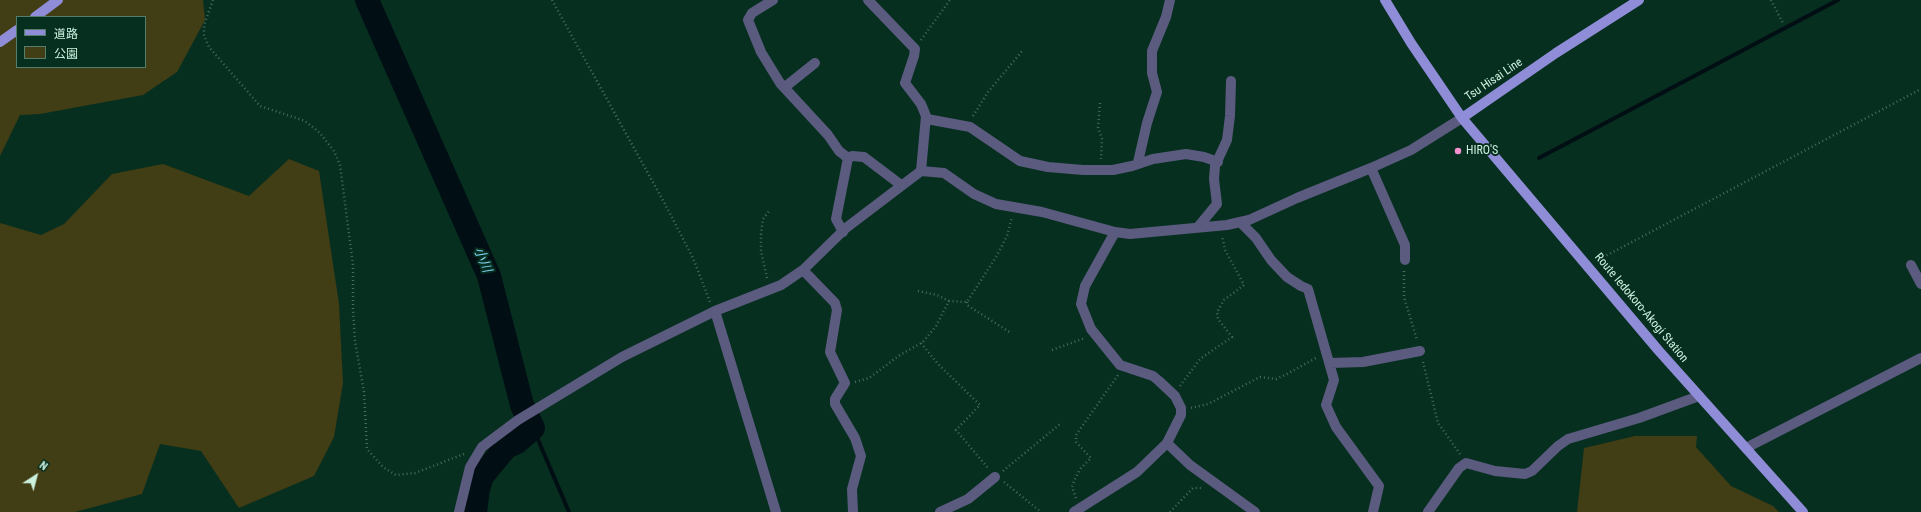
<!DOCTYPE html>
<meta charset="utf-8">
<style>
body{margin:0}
#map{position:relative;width:1921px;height:512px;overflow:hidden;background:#072f20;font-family:"Roboto Condensed","Noto Sans JP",sans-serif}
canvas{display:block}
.legend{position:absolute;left:16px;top:16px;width:130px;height:52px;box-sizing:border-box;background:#072f20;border:1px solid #567c6c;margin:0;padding:5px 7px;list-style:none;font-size:12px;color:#ccf0de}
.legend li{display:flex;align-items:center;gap:8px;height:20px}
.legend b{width:20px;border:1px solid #567c6c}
.north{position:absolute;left:16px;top:456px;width:40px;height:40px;-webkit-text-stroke:3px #072f20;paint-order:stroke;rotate:36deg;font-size:11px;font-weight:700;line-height:16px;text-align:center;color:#ccf0de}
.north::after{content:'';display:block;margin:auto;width:14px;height:18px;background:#ccf0de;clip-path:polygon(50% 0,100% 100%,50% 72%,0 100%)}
</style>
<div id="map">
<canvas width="1921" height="512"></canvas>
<ul class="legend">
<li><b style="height:5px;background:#8f8dd7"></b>道路</li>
<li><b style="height:11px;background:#413d14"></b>公園</li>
</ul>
<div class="north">N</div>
</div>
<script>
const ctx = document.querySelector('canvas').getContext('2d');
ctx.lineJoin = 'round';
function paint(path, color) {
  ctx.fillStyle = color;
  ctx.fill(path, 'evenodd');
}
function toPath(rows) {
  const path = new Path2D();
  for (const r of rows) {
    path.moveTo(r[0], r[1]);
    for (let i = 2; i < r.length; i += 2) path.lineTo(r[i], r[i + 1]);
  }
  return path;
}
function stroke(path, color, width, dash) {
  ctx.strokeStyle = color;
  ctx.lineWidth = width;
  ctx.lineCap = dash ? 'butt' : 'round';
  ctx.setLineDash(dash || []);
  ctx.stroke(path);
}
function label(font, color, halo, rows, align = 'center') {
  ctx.font = font + ' "Roboto Condensed","Noto Sans JP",sans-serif';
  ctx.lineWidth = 4;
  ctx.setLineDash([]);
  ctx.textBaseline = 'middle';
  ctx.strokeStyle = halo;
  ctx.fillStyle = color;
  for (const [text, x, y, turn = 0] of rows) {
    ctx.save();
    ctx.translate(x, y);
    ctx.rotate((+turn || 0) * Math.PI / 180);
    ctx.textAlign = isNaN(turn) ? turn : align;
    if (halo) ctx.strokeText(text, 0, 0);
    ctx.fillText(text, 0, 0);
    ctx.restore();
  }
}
const green = toPath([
 [0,0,203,0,205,20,177,72,143,95,40,114,20,115,0,156],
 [17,17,145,17,145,67,17,67],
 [289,159,319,171,339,304,343,383,334,437,314,476,239,508,201,451,160,444,142,494,75,512,0,512,0,223,41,235,64,224,112,174,163,164,249,196],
 [1635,436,1697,436,1696,447,1731,486,1773,506,1779,512,1577,512,1584,448]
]);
const stream = toPath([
 [1539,158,1838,0],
 [533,428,569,512]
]);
const river = toPath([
 [367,0,489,276,522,405,533,428,517,442,506,447,482,476,478,489,475,512]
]);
const path = toPath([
 [213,0,204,25,204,35,209,47,260,106,305,121,320,133,334,151,340,165,353,265,353,310,355,341,364,392,367,449,383,467,396,475,415,473,464,454],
 [552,0,665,204,693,258,710,302],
 [1771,0,1783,23],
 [921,40,950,0],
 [1100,103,1098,128,1102,139,1101,159],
 [973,116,988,92,1023,50],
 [1596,261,1921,89],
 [1404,271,1404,297,1417,340],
 [767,278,761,251,761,234,763,219,770,210],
 [918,291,937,295,949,301],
 [967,302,967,305,1011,333],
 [921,343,938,364,980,405,956,430,988,468],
 [1052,350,1085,338],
 [1423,362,1438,423,1460,454],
 [855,382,869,378,900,355,923,342,936,326,949,301,967,302,996,257,1007,236,1012,217],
 [1180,386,1200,359,1232,337,1218,319,1217,312,1224,300,1244,285,1225,250,1222,236],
 [1191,408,1208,404,1260,377,1276,379,1285,375,1316,358],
 [1003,471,1060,424],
 [1004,482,1041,512],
 [1076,498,1072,487,1074,481,1080,469,1091,458,1076,442,1076,435,1118,375],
 [1170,512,1193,488,1201,488]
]);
const minor = toPath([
 [773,0,752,13,748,20,761,52,780,83,828,135,839,151,848,158,836,219,843,232],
 [868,0,915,49,914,56,905,83,921,104,926,116,921,171],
 [785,87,815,63],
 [927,119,970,127,1020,161,1048,167,1083,170,1113,170,1132,166,1153,159,1186,154,1204,157,1218,162],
 [848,158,852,156,864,157,901,185],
 [1138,162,1147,123,1157,92,1152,73,1152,51,1166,17,1170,0],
 [1371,168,1405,245,1405,260],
 [1240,222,1256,238,1271,260,1287,277,1301,286,1308,289,1334,380,1326,405,1336,427,1379,486,1373,512],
 [1198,227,1217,204,1214,179,1215,166,1227,140,1230,116,1231,81],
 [1911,265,1921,284],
 [803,270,835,303,837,310,830,352,845,383,835,399,835,404,855,438,861,456,852,489,853,512],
 [715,311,776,512],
 [1330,363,1363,362,1420,351],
 [1167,443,1190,465,1255,512],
 [1746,448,1921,358],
 [459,512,470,467,482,447,518,420,622,357,715,311,781,285,803,270,846,228,921,171,944,173,974,194,996,204,1042,212,1115,232,1130,234,1227,225,1249,220,1297,198,1371,168,1411,150,1462,118],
 [940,512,968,499,995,477],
 [1074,512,1137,472,1167,443,1181,415,1181,408,1175,396,1159,381,1153,376,1120,365,1091,329,1081,304,1085,286,1115,232],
 [1428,512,1459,468,1466,463,1495,471,1525,474,1532,471,1558,446,1568,439,1639,418,1699,396]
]);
const major = toPath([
 [1385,0,1411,43,1462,118,1659,351,1803,512],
 [35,17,58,0],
 [0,42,17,30],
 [1462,118,1556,53,1639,0]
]);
const markers = [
 [1458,151,4,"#f790ce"]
];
const streetNames = [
 ["Tsu Hisai Line",1494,80,-34],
 ["Route Iedokoro-Akogi Station",1641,308,50]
];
const poiNames = [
 ["HIRO'S",1466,151]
];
const waterNames = [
 ["小川",482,260,67]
];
paint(green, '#413d14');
stroke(stream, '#010f14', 4);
stroke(river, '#010f14', 24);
stroke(path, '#456c5c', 2.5, [1, 3]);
stroke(minor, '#5b5b7f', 10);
stroke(major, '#8f8dd7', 10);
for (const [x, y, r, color] of markers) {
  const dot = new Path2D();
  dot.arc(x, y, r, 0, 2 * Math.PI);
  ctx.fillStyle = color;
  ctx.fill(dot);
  stroke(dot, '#072f20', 1.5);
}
label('12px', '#ccf0de', '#072f20', streetNames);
label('12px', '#ccf0de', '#072f20', poiNames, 'left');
label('italic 13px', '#80d6f6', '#072f20', waterNames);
</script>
